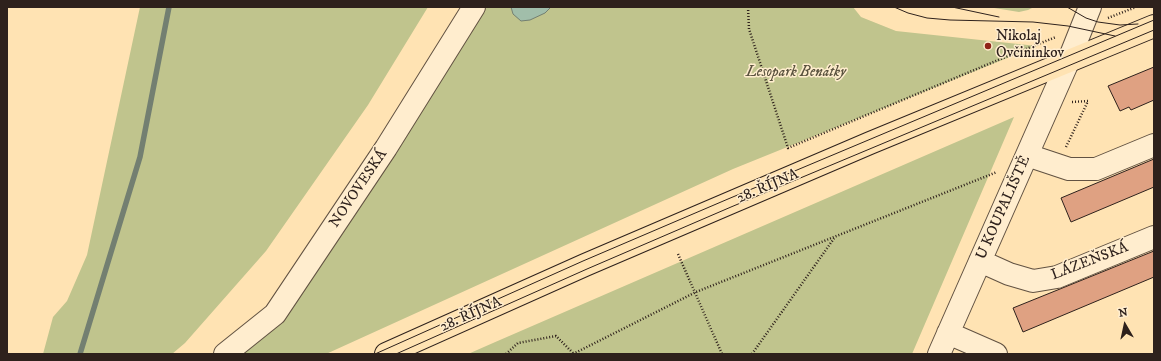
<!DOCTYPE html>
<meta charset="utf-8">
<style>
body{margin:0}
#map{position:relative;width:1161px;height:361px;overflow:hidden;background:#ffe3b3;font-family:"IM FELL DW Pica",serif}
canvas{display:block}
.frame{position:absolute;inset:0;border:8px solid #2e211c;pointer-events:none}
.north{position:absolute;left:1105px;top:305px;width:40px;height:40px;-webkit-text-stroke:3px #ffedce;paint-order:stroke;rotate:351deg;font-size:11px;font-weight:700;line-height:16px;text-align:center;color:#2e211c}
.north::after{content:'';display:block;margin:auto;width:14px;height:18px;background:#2e211c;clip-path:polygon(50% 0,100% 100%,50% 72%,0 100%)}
</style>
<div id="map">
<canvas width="1161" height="361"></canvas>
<div class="frame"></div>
<div class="north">N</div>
</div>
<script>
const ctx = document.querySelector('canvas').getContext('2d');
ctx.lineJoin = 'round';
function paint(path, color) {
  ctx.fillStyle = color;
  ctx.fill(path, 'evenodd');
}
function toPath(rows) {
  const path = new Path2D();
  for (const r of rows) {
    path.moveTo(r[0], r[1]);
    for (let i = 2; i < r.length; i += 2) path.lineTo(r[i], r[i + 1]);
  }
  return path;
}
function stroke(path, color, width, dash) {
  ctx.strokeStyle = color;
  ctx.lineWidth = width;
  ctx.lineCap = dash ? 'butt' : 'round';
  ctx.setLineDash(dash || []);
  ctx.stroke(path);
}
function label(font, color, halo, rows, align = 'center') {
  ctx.font = font + ' "IM FELL DW Pica",serif';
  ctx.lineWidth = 3;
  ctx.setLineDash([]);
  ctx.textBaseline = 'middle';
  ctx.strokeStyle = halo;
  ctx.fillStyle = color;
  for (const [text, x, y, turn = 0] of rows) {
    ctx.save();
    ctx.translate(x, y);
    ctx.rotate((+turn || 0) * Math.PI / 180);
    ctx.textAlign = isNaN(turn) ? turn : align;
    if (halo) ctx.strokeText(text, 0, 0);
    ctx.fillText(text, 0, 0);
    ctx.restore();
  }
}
const green = toPath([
 [140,7,428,7,368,105,266,251,185,343,172,354,43,354,53,317,67,301,87,255],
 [476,7,511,7,513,14,545,13,551,7,853,7,861,17,896,31,1037,46,733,169,326,354,240,354],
 [988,7,1034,7,1028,10,1019,12],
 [1014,117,912,354,468,354,493,343]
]);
const water = toPath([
 [511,7,551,7,545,13,530,20,521,21,513,14,511,7]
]);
const stream = toPath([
 [80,354,140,157,169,7]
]);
const building = toPath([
 [1154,67,1154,100,1131,110,1129,107,1120,111,1108,86,1154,67],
 [1154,159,1154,187,1071,222,1061,198,1154,159],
 [1154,251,1154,277,1023,332,1013,308,1154,251]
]);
const path = toPath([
 [748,7,749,29,788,148,1003,58,1056,37],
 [1108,18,1136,7],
 [1066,147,1088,101,1072,102],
 [678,254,722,354],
 [506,354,518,343,556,336,574,354],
 [573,354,696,292,997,172],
 [752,354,835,237]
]);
const minor = toPath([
 [1027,155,1069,169,1096,169,1154,145],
 [980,261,1009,274,1033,281,1057,277,1154,237],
 [948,333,996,354],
 [225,354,275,314,386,148,474,7],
 [939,354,1068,62,1090,7]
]);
const major = toPath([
 [386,354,585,265,870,143,1154,26]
]);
const tram = toPath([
 [894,7,908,13,927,18,950,20,1033,22,1068,26,1115,36],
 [952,7,999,17],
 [1067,7,1086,18,1098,22,1120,25,1138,24],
 [375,354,583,261,728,199,1154,20],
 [396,354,587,269,731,207,1154,30]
]);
const markers = [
 [988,46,4,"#8f2418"]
];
const poiNames = [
 ["Nikolaj",996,37],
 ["Ovčininkov",996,54]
];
const parkNames = [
 ["Lesopark Benátky",796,73]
];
const streetNames = [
 ["28. ŘÍJNA",768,187,-23],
 ["NOVOVESKÁ",359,189,-56],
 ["U KOUPALIŠTĚ",1004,208,-66],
 ["LÁZEŇSKÁ",1090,262,-21],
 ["28. ŘÍJNA",471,315,-24]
];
paint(green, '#c0c48d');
paint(water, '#a1beaa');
stroke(water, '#737f71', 1);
stroke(stream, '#737f71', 5.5);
paint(building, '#dfa182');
stroke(building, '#2e211c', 1);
stroke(minor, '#625242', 24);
stroke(major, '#2e211c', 24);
stroke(path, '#2e211c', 2.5, [1, 2]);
stroke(minor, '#ffedce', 22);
stroke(major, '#ffe3b3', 22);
stroke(tram, '#2e211c', 1);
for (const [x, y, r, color] of markers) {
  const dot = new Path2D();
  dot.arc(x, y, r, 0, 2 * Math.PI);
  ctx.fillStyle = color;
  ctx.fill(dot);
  stroke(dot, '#ffedce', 1.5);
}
label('15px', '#2e211c', '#ffedce', poiNames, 'left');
label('italic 15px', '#5a523e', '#ffedce', parkNames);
label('15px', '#2e211c', '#ffedce', streetNames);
</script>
